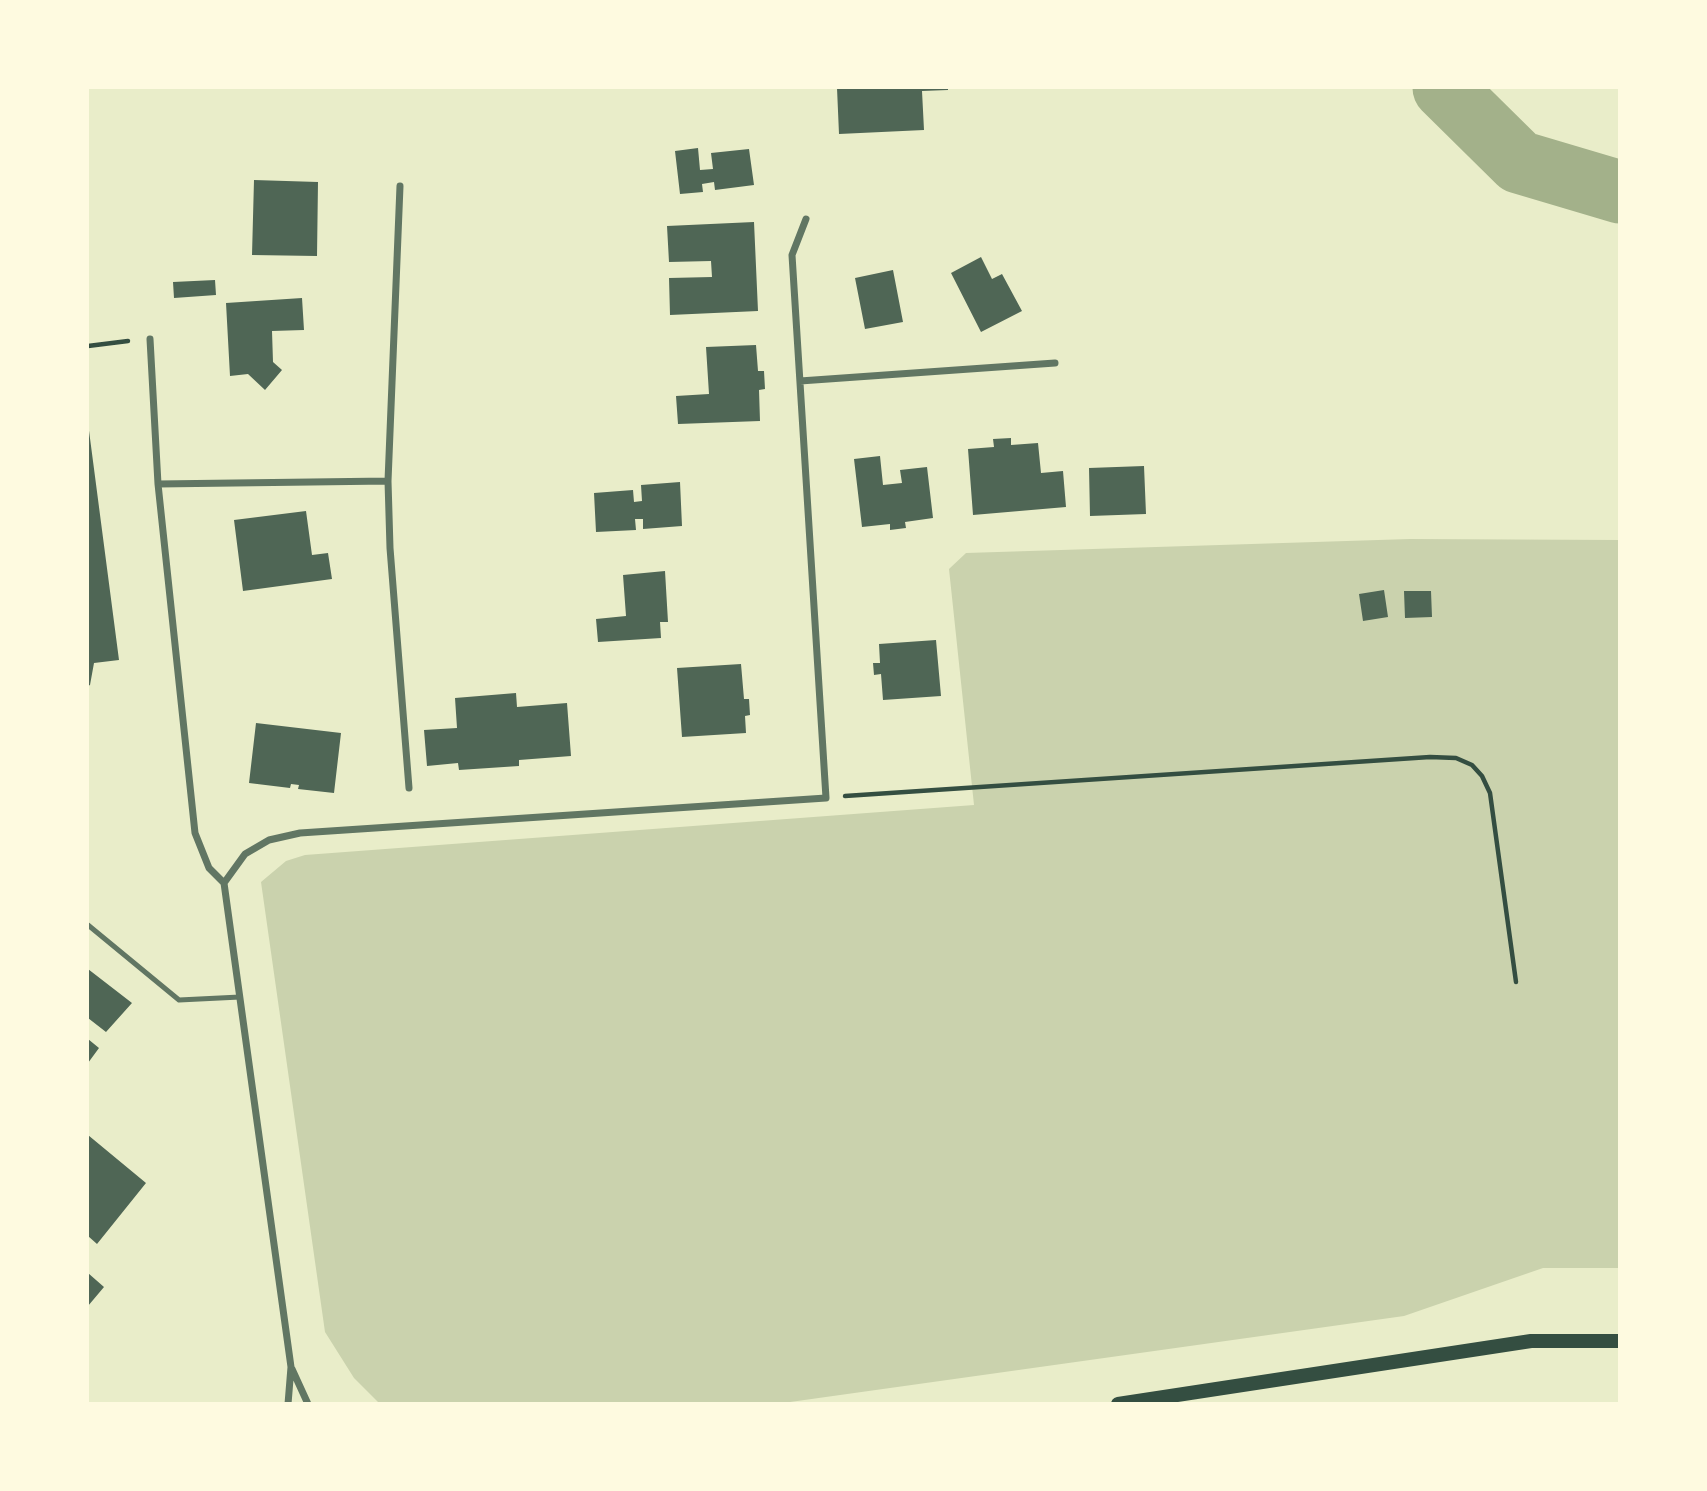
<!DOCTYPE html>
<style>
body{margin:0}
#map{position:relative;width:1707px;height:1491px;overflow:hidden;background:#e9edc9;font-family:"Roboto Condensed",sans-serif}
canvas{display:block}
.frame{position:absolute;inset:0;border:89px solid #fefae0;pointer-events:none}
</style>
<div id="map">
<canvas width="1707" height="1491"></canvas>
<div class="frame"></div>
</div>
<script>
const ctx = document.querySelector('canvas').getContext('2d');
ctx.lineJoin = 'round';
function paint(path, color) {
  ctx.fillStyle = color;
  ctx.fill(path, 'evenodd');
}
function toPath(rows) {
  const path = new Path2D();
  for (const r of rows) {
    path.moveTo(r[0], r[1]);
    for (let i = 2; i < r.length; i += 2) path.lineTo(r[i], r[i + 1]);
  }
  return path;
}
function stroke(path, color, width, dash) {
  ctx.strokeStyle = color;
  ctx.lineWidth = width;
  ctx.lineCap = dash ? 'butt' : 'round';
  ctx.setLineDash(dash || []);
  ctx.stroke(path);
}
const green = toPath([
 [1410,539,1619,540,1619,1268,1543,1268,1404,1316,783,1403,379,1403,354,1378,325,1332,261,882,286,861,305,855,974,805,949,569,966,553]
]);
const river = toPath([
 [1444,88,1519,162,1620,192]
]);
const building = toPath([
 [837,88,948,88,948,90,922,91,924,130,839,134],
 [698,148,700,170,713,169,711,153,749,149,754,185,715,190,714,182,702,184,703,192,680,194,675,151],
 [254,180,318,182,317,256,252,255],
 [754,222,758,311,670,315,669,278,712,277,711,261,669,262,667,226],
 [981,257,992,279,1002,274,1022,311,981,332,951,273],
 [893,270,903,322,865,329,855,278],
 [215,280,216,295,174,298,173,282],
 [302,298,304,330,272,331,273,362,282,370,265,390,248,374,230,376,226,303],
 [756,345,758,371,764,371,765,389,759,390,760,421,678,424,676,396,709,394,706,347],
 [88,423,119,660,94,663,90,685,88,686],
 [1011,438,1011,445,1038,443,1041,473,1063,471,1066,507,973,515,968,449,994,447,993,439],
 [880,456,883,485,902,483,900,470,927,467,933,518,905,522,906,528,890,530,890,524,862,527,854,459],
 [1144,466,1146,514,1090,516,1089,468],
 [680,482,682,526,643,529,643,519,635,519,636,530,596,532,594,493,633,490,634,502,642,501,641,485],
 [306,511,312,555,328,553,332,579,243,591,234,520],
 [665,571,668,622,660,622,661,638,598,642,596,619,626,616,623,575],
 [1384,590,1388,617,1363,621,1359,594],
 [1404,591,1431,591,1432,617,1405,618],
 [936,640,941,696,883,700,881,674,874,675,873,663,880,663,879,644],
 [741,664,744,699,749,699,750,715,745,716,746,733,682,737,677,668],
 [516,693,517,707,567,703,571,756,519,760,519,766,459,770,458,763,427,766,424,730,457,728,455,698],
 [256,723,341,733,334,793,298,789,299,785,291,784,290,788,249,783],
 [88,969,132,1003,106,1032,88,1018],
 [88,1039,99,1048,88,1063],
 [88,1135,146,1183,97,1244,88,1236],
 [88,1273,104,1287,88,1306]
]);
const path = toPath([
 [88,346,128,341],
 [845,796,1430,757,1456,758,1472,765,1482,776,1490,793,1516,982]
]);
const service = toPath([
 [88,925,179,1000,240,997]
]);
const minor = toPath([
 [400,186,388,481,390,548,409,788],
 [150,339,158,484,195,833,209,868,224,883,291,1367,288,1404],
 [800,381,1055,363],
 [158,484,388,481],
 [224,883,245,854,269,840,300,833,826,798,792,255,806,219],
 [292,1369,308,1404]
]);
const secondary = toPath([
 [1118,1404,1531,1341,1620,1341]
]);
paint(green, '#cad2ad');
stroke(river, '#a3b18a', 63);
paint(building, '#4f6655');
stroke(path, '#344e41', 4.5);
stroke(service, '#617663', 5);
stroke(minor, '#617663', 7);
stroke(secondary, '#344e41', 14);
</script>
